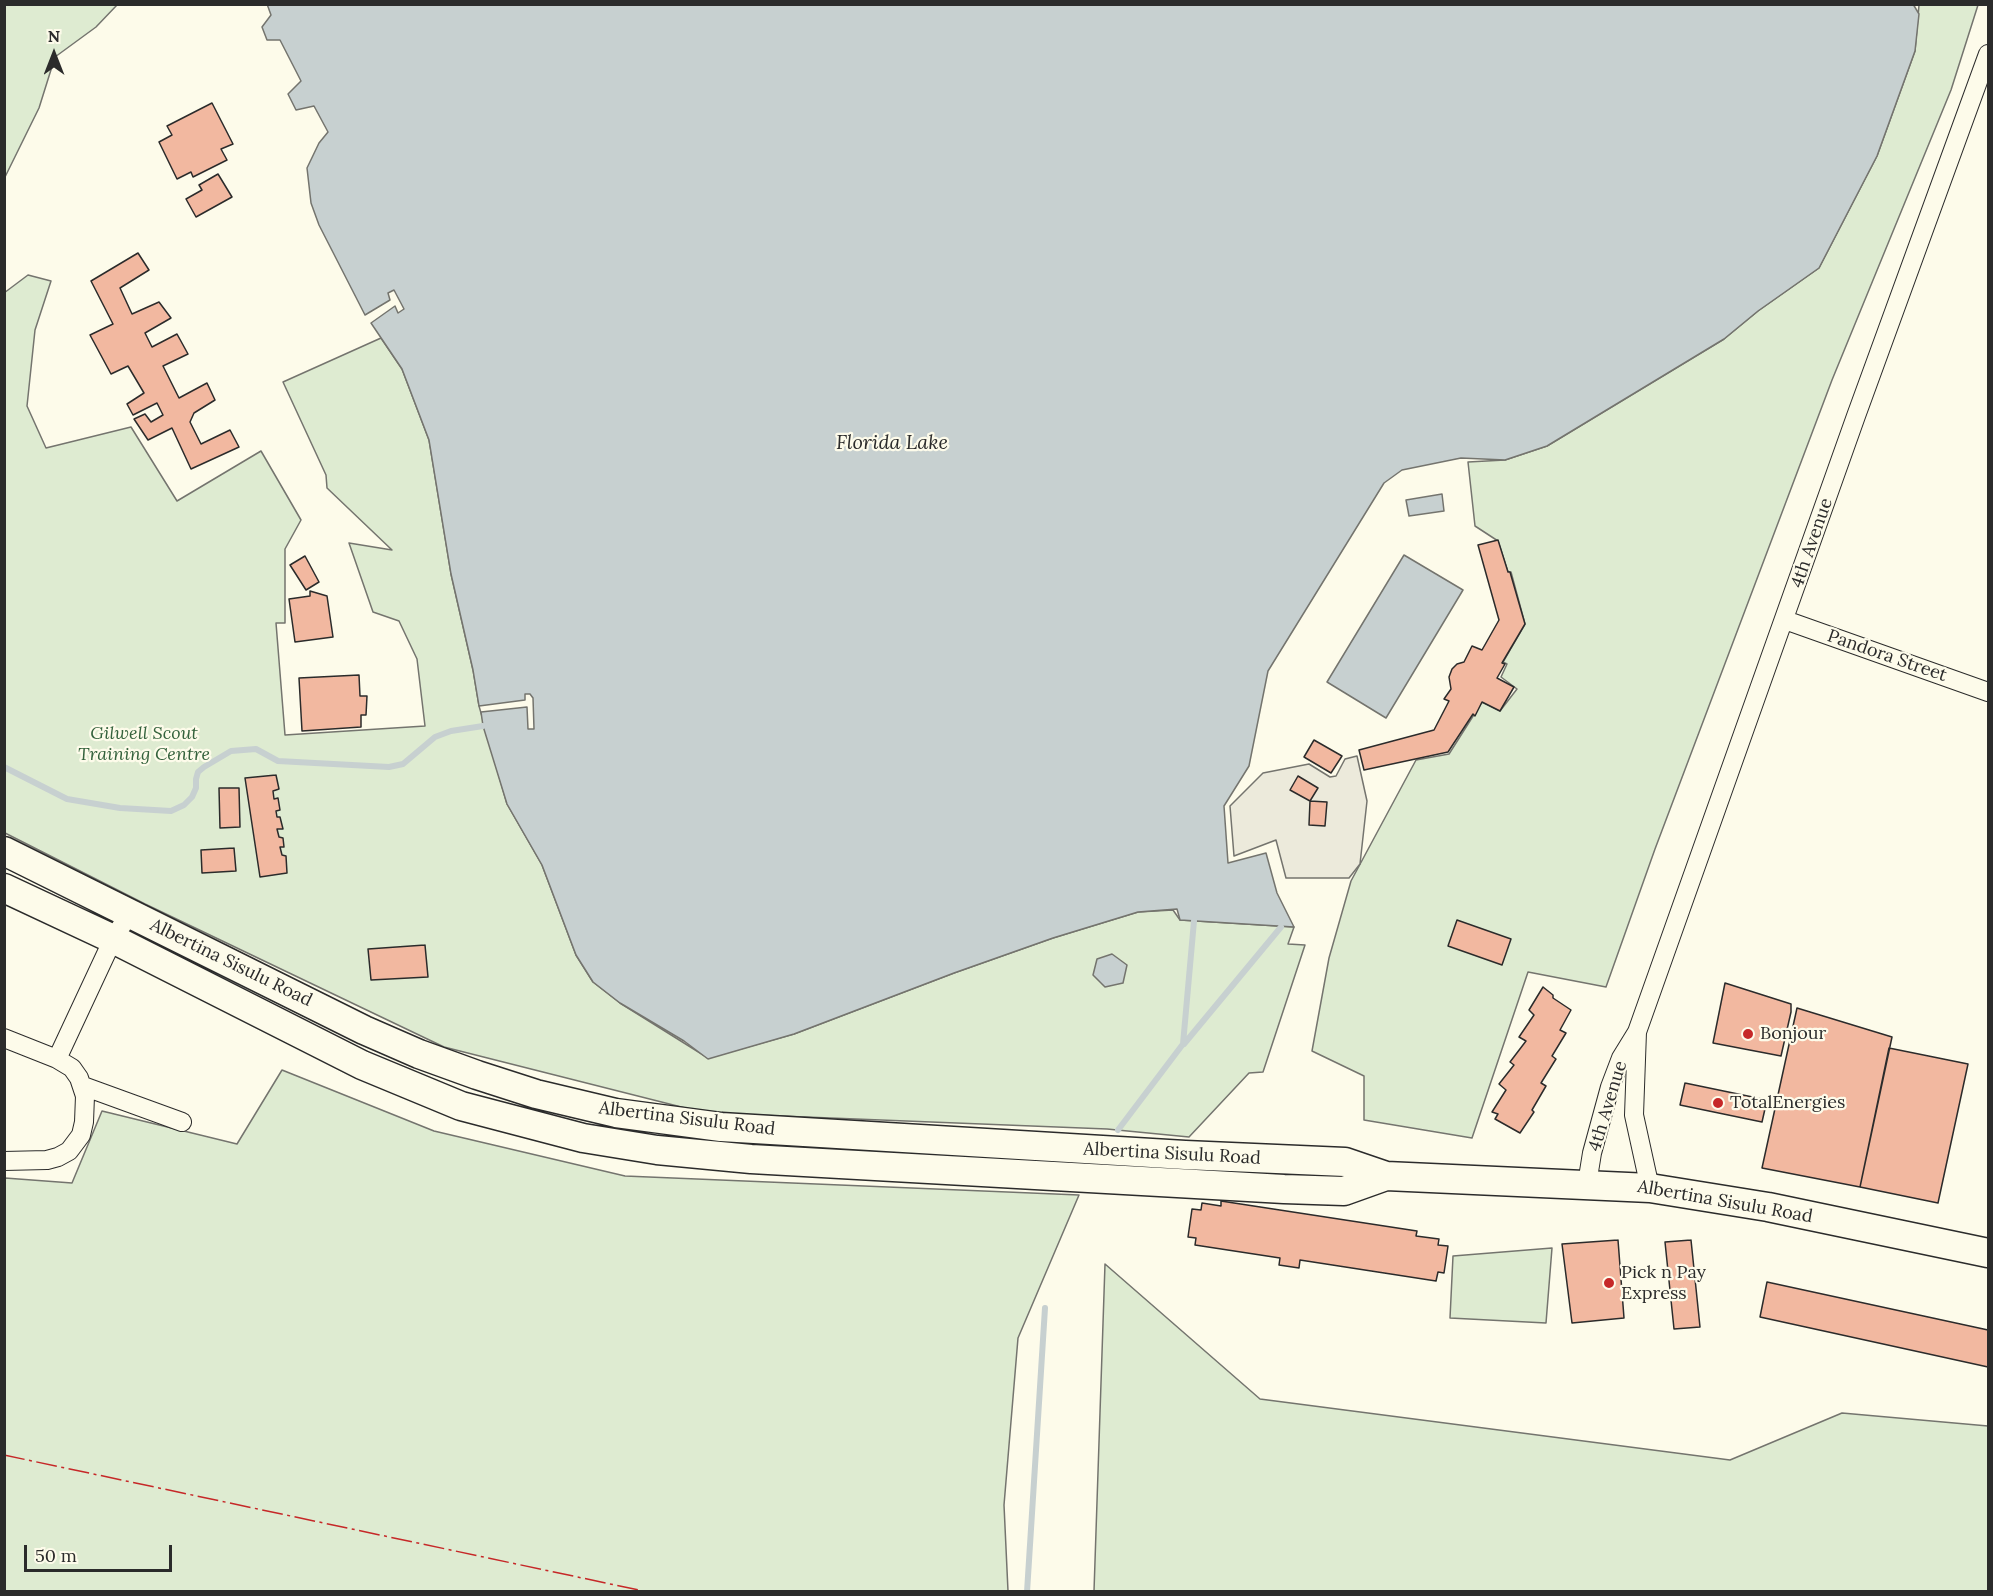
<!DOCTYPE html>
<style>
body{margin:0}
#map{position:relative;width:1993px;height:1596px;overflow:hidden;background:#fdfbea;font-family:Lora,serif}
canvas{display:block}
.frame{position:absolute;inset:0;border:6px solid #2b2b2b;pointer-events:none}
.north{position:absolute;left:24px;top:24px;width:60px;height:60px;-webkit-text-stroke:4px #fdfbea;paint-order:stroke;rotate:0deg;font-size:16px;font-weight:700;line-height:24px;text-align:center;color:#2b2b2b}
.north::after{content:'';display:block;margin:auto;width:21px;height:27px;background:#2b2b2b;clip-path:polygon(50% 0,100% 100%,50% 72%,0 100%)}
.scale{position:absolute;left:24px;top:1545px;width:148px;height:27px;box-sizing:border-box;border:3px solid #2b2b2b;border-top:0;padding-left:8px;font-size:18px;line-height:21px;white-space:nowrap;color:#2b2b2b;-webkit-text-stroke:4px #fdfbea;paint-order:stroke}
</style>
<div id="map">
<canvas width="1993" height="1596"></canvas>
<div class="frame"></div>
<div class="north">N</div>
<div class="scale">50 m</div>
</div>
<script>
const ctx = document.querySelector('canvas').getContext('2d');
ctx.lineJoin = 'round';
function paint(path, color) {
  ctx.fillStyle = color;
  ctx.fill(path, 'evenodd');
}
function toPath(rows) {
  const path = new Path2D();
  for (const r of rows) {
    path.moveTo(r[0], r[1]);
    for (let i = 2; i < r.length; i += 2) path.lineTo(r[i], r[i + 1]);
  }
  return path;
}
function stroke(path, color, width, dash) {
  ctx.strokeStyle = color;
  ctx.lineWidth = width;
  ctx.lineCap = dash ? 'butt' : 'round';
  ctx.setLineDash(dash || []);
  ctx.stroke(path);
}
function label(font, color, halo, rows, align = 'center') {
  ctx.font = font + ' Lora,serif';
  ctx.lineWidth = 4.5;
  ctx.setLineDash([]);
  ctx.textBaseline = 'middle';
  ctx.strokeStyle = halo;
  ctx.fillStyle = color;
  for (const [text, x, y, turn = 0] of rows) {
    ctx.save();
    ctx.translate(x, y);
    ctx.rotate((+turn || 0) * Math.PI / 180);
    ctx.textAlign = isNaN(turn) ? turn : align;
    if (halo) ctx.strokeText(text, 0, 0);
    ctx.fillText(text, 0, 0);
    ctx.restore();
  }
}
const green = toPath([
 [5,4,117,5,96,27,55,57,39,108,5,177,5,4],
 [1919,5,1978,5,1951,90,1832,380,1655,849,1606,987,1528,972,1472,1138,1364,1120,1364,1076,1312,1051,1329,958,1351,881,1416,760,1449,754,1482,702,1500,711,1517,689,1501,677,1507,664,1503,662,1525,624,1511,572,1508,572,1498,541,1475,526,1468,462,1505,460,1547,446,1724,339,1758,311,1819,268,1877,156,1915,51,1919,5],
 [28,275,51,281,35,330,27,406,46,448,131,427,177,501,261,451,301,520,285,549,285,623,276,623,285,735,425,726,417,659,399,621,373,612,349,543,392,550,327,488,326,475,283,382,381,338,402,369,429,440,451,574,473,670,479,706,507,804,542,865,576,955,593,982,620,1003,708,1058,794,1034,954,973,1053,938,1138,912,1173,910,1180,920,1294,927,1288,944,1305,945,1263,1072,1249,1073,1189,1137,1107,1129,705,1113,444,1047,145,904,5,833,4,293,28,275],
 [282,1070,434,1131,625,1176,1079,1195,1018,1338,1004,1505,1008,1591,5,1592,5,1178,72,1183,102,1111,237,1144,282,1070],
 [1552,1248,1546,1323,1450,1318,1453,1256,1552,1248],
 [1105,1264,1260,1399,1730,1460,1842,1413,1988,1426,1988,1591,1094,1591,1105,1264]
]);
const parking = toPath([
 [1357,756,1367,801,1360,864,1349,878,1286,878,1276,840,1234,856,1230,806,1263,773,1309,764,1330,777,1336,776,1345,759,1357,756]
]);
const water = toPath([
 [267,4,1913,4,1919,14,1915,51,1877,156,1819,268,1758,311,1724,339,1547,446,1505,460,1461,458,1402,470,1384,483,1268,671,1249,766,1224,806,1228,863,1266,853,1277,893,1294,927,1180,920,1177,909,1138,912,1053,938,954,973,794,1034,708,1059,684,1041,620,1003,593,982,576,955,542,865,507,804,483,726,481,712,527,707,528,729,534,729,533,698,530,694,525,694,525,700,479,706,473,670,451,574,429,440,402,369,371,323,395,306,398,313,404,309,394,290,388,293,390,300,365,315,319,225,311,203,307,168,319,143,328,132,314,106,296,110,288,94,301,81,280,40,267,40,262,27,271,15,267,4],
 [1442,494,1444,511,1409,516,1406,500,1442,494],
 [1404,555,1463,590,1386,718,1327,682,1404,555],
 [1112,954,1127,965,1123,983,1105,987,1093,975,1097,959,1112,954]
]);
const stream = toPath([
 [4,767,67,799,120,808,171,811,184,805,192,797,196,788,196,779,198,772,204,767,231,751,256,749,278,761,389,767,403,764,435,737,451,731,483,726],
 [1184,1044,1281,927],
 [1118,1130,1183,1044,1194,921],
 [1027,1592,1045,1308]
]);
const building = toPath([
 [212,103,233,144,221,149,227,160,193,177,191,172,177,179,159,142,172,135,167,126,212,103],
 [218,174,232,197,196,217,186,199,202,190,199,185,218,174],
 [138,253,149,270,120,288,132,314,159,302,171,318,145,333,152,347,177,334,188,354,163,366,179,398,207,383,215,400,194,413,190,422,201,444,230,430,239,447,191,469,172,428,148,440,134,419,145,414,151,422,163,415,157,403,133,415,127,404,144,393,128,366,111,374,90,335,113,324,91,281,138,253],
 [1498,540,1508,572,1510,572,1525,624,1502,663,1505,664,1497,678,1514,687,1500,711,1482,702,1475,716,1473,714,1448,752,1364,770,1359,750,1434,730,1449,701,1444,699,1451,689,1449,677,1452,669,1457,664,1464,662,1472,646,1482,650,1499,620,1478,545,1498,540],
 [305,556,319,582,306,590,290,565,305,556],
 [310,591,327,596,333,637,295,642,289,599,310,596,310,591],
 [359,675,360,696,367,696,366,715,361,715,361,727,302,731,299,678,359,675],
 [1314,740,1342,756,1331,773,1304,757,1314,740],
 [276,775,279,789,273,791,274,799,278,798,280,810,276,811,277,817,280,817,283,829,277,829,279,837,283,838,284,847,280,847,282,855,286,856,287,873,260,877,245,778,276,775],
 [1298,776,1318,788,1310,801,1290,790,1298,776],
 [219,788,239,788,240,827,220,828,219,788],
 [1310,801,1327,802,1325,826,1309,825,1310,801],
 [234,848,236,871,202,873,201,850,234,848],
 [1457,920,1511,939,1502,965,1448,946,1457,920],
 [425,945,428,977,371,980,368,949,425,945],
 [1725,983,1791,1004,1791,1012,1781,1056,1713,1043,1725,983],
 [1543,987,1553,995,1553,998,1571,1010,1560,1030,1566,1033,1552,1056,1556,1059,1541,1083,1546,1086,1532,1110,1534,1112,1520,1133,1495,1119,1498,1114,1492,1112,1506,1090,1499,1084,1514,1065,1510,1062,1526,1041,1519,1037,1534,1015,1529,1010,1543,987],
 [1797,1008,1892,1037,1860,1187,1762,1168,1797,1008],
 [1889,1048,1968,1064,1938,1203,1860,1187,1889,1048],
 [1685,1083,1767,1100,1762,1122,1680,1105,1685,1083],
 [1221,1201,1417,1231,1416,1236,1439,1239,1438,1245,1448,1246,1444,1273,1438,1272,1436,1281,1300,1260,1299,1268,1279,1265,1280,1258,1195,1245,1196,1238,1188,1237,1192,1209,1201,1210,1202,1203,1221,1206,1221,1201],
 [1618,1240,1624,1318,1572,1323,1562,1244,1618,1240],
 [1691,1240,1700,1327,1674,1329,1665,1242,1691,1240],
 [1767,1282,1988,1330,1988,1367,1760,1317,1767,1282]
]);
const minor = toPath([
 [1785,620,1988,692],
 [1637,1032,1634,1115,1650,1188],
 [4,1038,57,1059,72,1068,79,1078,85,1096,84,1122,81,1135,69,1151,58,1157,47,1160,4,1161],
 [57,1059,113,939,130,913],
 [83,1086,182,1122],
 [1587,1184,1592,1153,1610,1087,1621,1058,1637,1032,1856,416,1988,54]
]);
const primary = toPath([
 [4,851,364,1030,419,1054,477,1075,536,1094,616,1113,721,1127,1185,1155,1345,1162,1386,1176,1650,1188,1768,1207,1988,1253],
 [4,888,113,939,362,1065,461,1106,583,1138,657,1150,751,1159,1284,1189,1344,1191,1386,1176]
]);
const power = toPath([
 [4,1455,648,1592]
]);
const markers = [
 [1748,1034,6,"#c62828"],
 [1718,1103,6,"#c62828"],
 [1609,1283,6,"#c62828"]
];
const streetNames = [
 ["4th Avenue",1812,543,-71],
 ["Pandora Street",1887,656,19],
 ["Albertina Sisulu Road",231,963,26],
 ["4th Avenue",1608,1106,-73],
 ["Albertina Sisulu Road",687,1119,7],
 ["Albertina Sisulu Road",1172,1154,3],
 ["Albertina Sisulu Road",1725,1202,10]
];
const parkNames = [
 ["Gilwell Scout",144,734],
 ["Training Centre",144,755]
];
const poiNames = [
 ["Bonjour",1760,1034],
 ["TotalEnergies",1730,1103],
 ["Pick n Pay",1621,1273],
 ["Express",1621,1294]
];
const waterNames = [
 ["Florida Lake",892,443]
];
paint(green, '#deebd1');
stroke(green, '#74746e', 1.5);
paint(parking, '#eceadb');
stroke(parking, '#74746e', 1.5);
paint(water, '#c7d0d0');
stroke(water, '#74746e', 1.5);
stroke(stream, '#c7d0d0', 6);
paint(building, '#f2b8a0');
stroke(building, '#2b2b2b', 1.5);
stroke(minor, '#2b2b2b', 20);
stroke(primary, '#2b2b2b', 31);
stroke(minor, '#fdfbea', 18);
stroke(primary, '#fdfbea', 28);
stroke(power, '#c62828', 1.5, [21, 4.5, 3, 4.5]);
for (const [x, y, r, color] of markers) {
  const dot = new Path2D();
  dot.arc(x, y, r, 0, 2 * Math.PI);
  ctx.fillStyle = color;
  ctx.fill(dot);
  stroke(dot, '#fdfbea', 2);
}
label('18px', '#2b2b2b', '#fdfbea', streetNames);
label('italic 18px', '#34623c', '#fdfbea', parkNames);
label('18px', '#2b2b2b', '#fdfbea', poiNames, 'left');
label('italic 20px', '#2b2b2b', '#fdfbea', waterNames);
</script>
